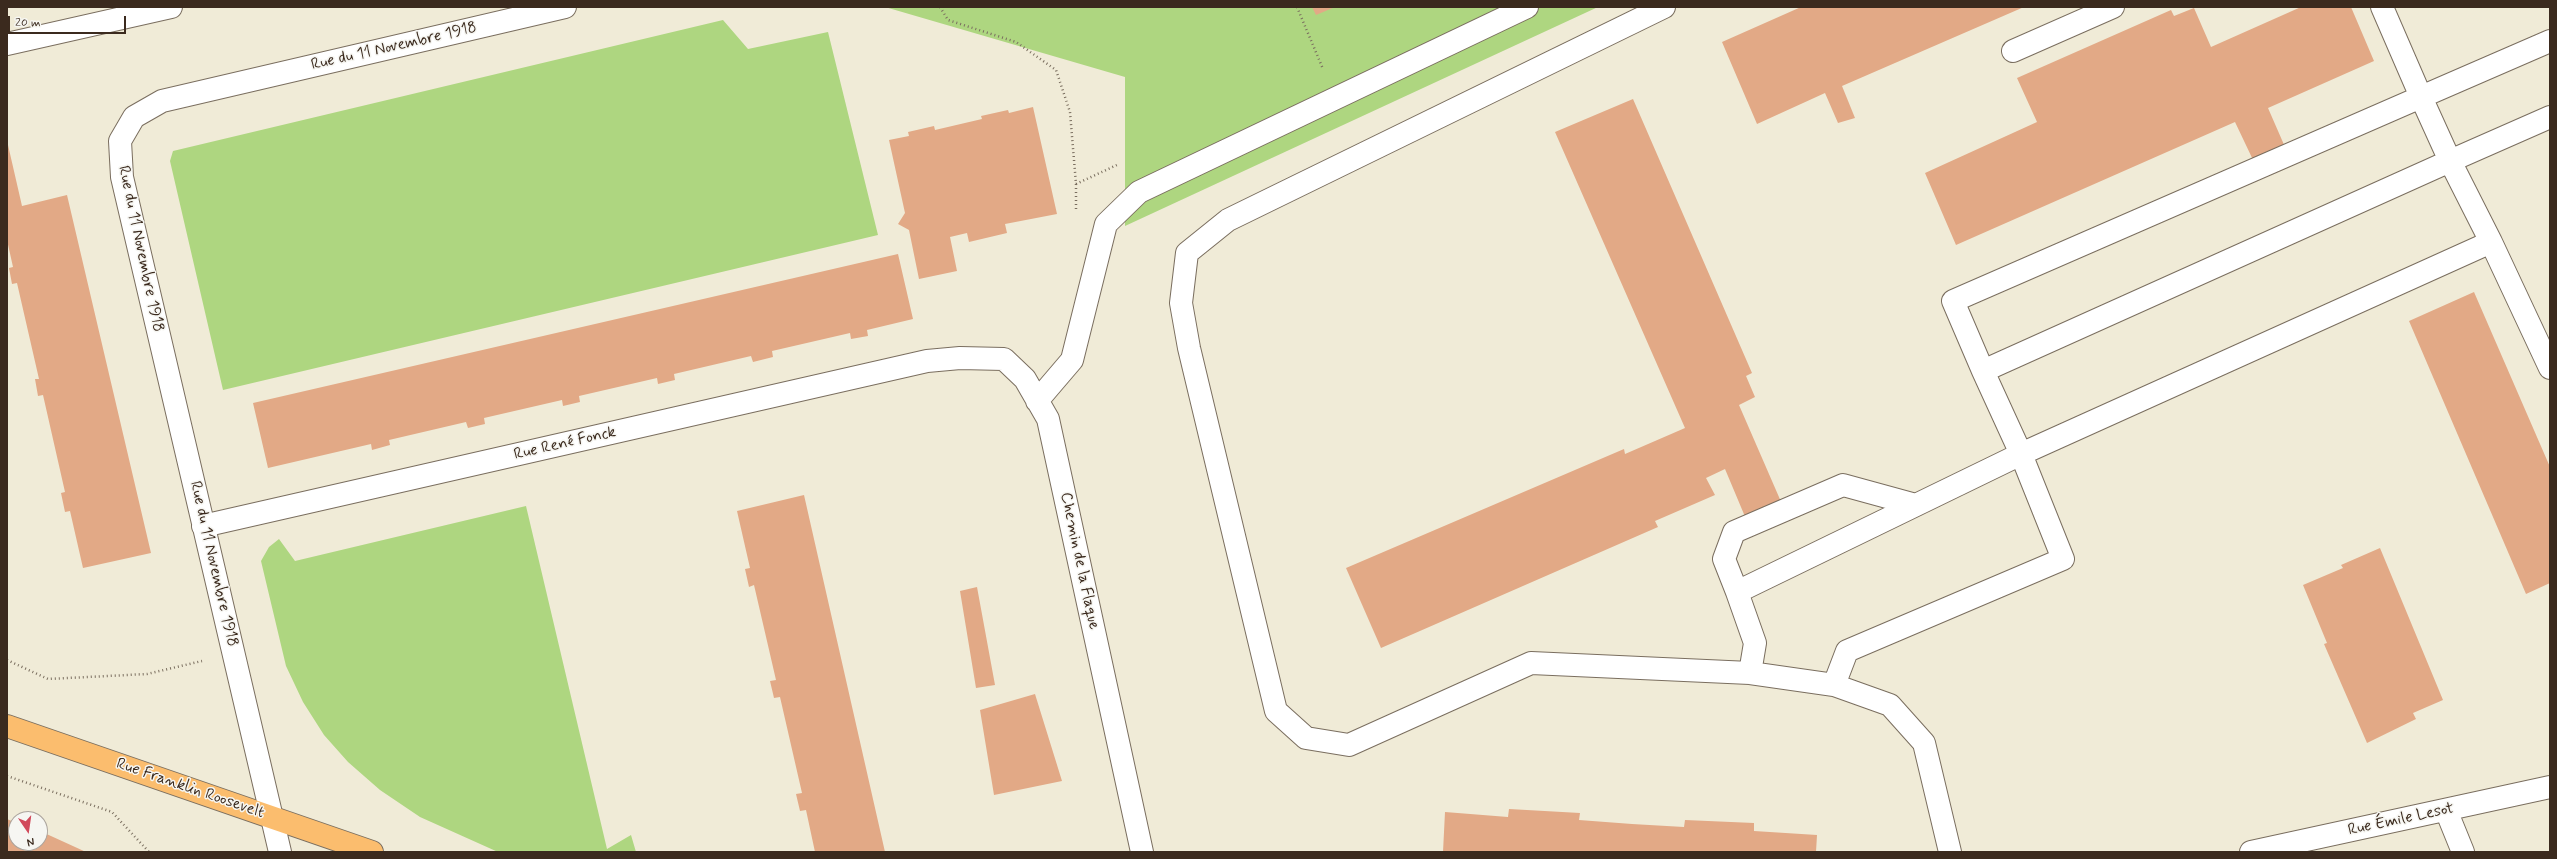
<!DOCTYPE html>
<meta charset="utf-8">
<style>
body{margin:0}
#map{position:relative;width:2557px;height:859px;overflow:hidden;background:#f0ebd7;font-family:Mynerve,sans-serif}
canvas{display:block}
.frame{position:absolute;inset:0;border:8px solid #3b2a1e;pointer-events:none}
.north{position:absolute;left:8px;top:811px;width:40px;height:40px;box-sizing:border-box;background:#f6f6f2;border:1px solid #aba49d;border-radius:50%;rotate:167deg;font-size:11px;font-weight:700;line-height:16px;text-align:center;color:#3b2a1e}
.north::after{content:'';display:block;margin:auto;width:14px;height:18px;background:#d1495b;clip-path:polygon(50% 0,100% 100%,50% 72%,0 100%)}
.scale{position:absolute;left:8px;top:16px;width:118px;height:18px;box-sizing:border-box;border:2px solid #3b2a1e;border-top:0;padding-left:5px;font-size:12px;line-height:14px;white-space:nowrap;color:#3b2a1e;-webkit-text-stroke:3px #f6f6f2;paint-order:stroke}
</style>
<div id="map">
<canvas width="2557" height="859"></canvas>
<div class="frame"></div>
<div class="north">N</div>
<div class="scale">20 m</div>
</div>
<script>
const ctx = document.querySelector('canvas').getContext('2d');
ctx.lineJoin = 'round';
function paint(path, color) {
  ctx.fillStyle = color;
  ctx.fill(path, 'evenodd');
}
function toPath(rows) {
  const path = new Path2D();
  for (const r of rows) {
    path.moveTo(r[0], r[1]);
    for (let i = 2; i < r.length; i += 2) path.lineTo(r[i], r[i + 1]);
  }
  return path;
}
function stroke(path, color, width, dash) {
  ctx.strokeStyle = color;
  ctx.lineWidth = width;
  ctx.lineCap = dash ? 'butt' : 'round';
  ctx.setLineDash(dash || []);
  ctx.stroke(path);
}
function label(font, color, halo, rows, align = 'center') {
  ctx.font = font + ' Mynerve,sans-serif';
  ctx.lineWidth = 3;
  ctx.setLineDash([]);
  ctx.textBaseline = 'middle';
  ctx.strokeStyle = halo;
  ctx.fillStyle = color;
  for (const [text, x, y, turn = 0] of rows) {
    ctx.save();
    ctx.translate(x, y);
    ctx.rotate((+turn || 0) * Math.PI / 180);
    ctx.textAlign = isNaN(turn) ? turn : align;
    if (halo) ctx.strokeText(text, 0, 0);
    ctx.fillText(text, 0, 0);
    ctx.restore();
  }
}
const green = toPath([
 [885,7,1598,7,1125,226,1125,77],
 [723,20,748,49,828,32,878,235,223,390,170,161,173,151],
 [526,506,607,849,631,835,636,852,498,852,420,817,380,790,348,762,324,735,303,702,286,666,261,561,269,547,279,539,295,561]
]);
const building = toPath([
 [1312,7,1335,7,1316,15],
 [1801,7,2024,7,1842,86,1855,118,1838,123,1825,93,1757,124,1722,42],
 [2301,7,2351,7,2374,61,2268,108,2285,147,2254,162,2235,122,1956,245,1925,173,2037,122,2017,78,2171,10,2174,16,2194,8,2211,47],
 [1633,99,1752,373,1746,376,1755,397,1739,405,1782,504,1746,519,1725,469,1706,478,1715,495,1655,521,1658,527,1381,648,1346,568,1624,449,1625,454,1685,428,1555,132],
 [1033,107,1057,214,1005,224,1007,233,969,242,967,233,950,237,957,271,919,279,909,230,898,224,905,213,889,140,909,136,908,132,934,126,935,130,982,119,981,116,1008,110,1009,113],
 [8,145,22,206,67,195,151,553,83,568,70,511,65,512,61,493,65,492,43,395,38,396,35,379,39,379,17,283,12,284,9,268,13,267,7,240],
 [898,254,913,319,867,330,868,336,851,339,850,333,772,351,773,357,753,362,751,356,674,374,675,380,658,384,657,378,579,396,580,402,563,406,562,400,484,418,485,424,468,428,466,422,389,440,390,445,372,450,371,444,268,468,253,403],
 [2474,292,2550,467,2550,583,2526,594,2409,321],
 [804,495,885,852,815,852,806,810,800,811,796,794,802,793,780,697,774,698,770,681,776,680,754,585,749,587,745,569,750,568,737,511],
 [2380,548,2443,700,2413,713,2416,719,2367,743,2324,644,2327,643,2303,585,2343,568,2341,565],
 [977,587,995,685,976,688,960,591],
 [1035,694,1062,781,994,795,980,710],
 [1509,809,1580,813,1579,820,1632,824,1684,827,1685,820,1754,823,1754,831,1817,835,1816,852,1443,852,1445,812,1508,817],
 [7,819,16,823,16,843,40,843,40,831,86,852,7,852]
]);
const path = toPath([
 [940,7,948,20,1016,42,1056,70,1070,112,1076,184,1076,210],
 [1297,7,1323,69],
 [1076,184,1119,164],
 [7,660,48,679,147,674,202,661],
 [7,776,112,812,149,852]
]);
const minor = toPath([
 [1664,7,1228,220,1187,253,1181,303,1189,348,1276,711,1306,738,1349,745,1531,663,1750,673,1834,685,1890,705,1924,743,1950,852],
 [2550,41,2421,97,2450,161,2550,117],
 [7,44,171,7],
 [2013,51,2113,7],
 [2491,242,2450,161,1983,371,2021,454,2491,242,2550,368],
 [1983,371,1953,301,2421,97,2382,7],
 [1037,401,1072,360,1106,224,1139,192,1527,7],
 [203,526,927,361,960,358,1004,359,1025,379,1048,419,1142,852],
 [1737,592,1724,559,1734,532,1843,485,1916,505],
 [1750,673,1755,643,1737,592,2021,454,2063,559,1847,651,1834,685],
 [2446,810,2463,852],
 [280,852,122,177,120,141,134,117,162,101,565,7],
 [2251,852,2550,787]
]);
const major = toPath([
 [7,726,372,852]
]);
const streetNames = [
 ["Rue du 11 Novembre 1918",394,47,-13],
 ["Rue du 11 Novembre 1918",140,249,78],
 ["Rue René Fonck",565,444,-13],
 ["Chemin de la Flaque",1079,561,78],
 ["Rue du 11 Novembre 1918",213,564,77],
 ["Rue Franklin Roosevelt",190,789,19],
 ["Rue Émile Lesot",2401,820,-12]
];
paint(green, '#aed680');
paint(building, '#e2a986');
stroke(minor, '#7a6e5f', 24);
stroke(major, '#7a6e5f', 24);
stroke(path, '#7a6e5f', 2.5, [1, 3]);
stroke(minor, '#fff', 22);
stroke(major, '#fbbd6e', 22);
label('16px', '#3b2a1e', '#f6f6f2', streetNames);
</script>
